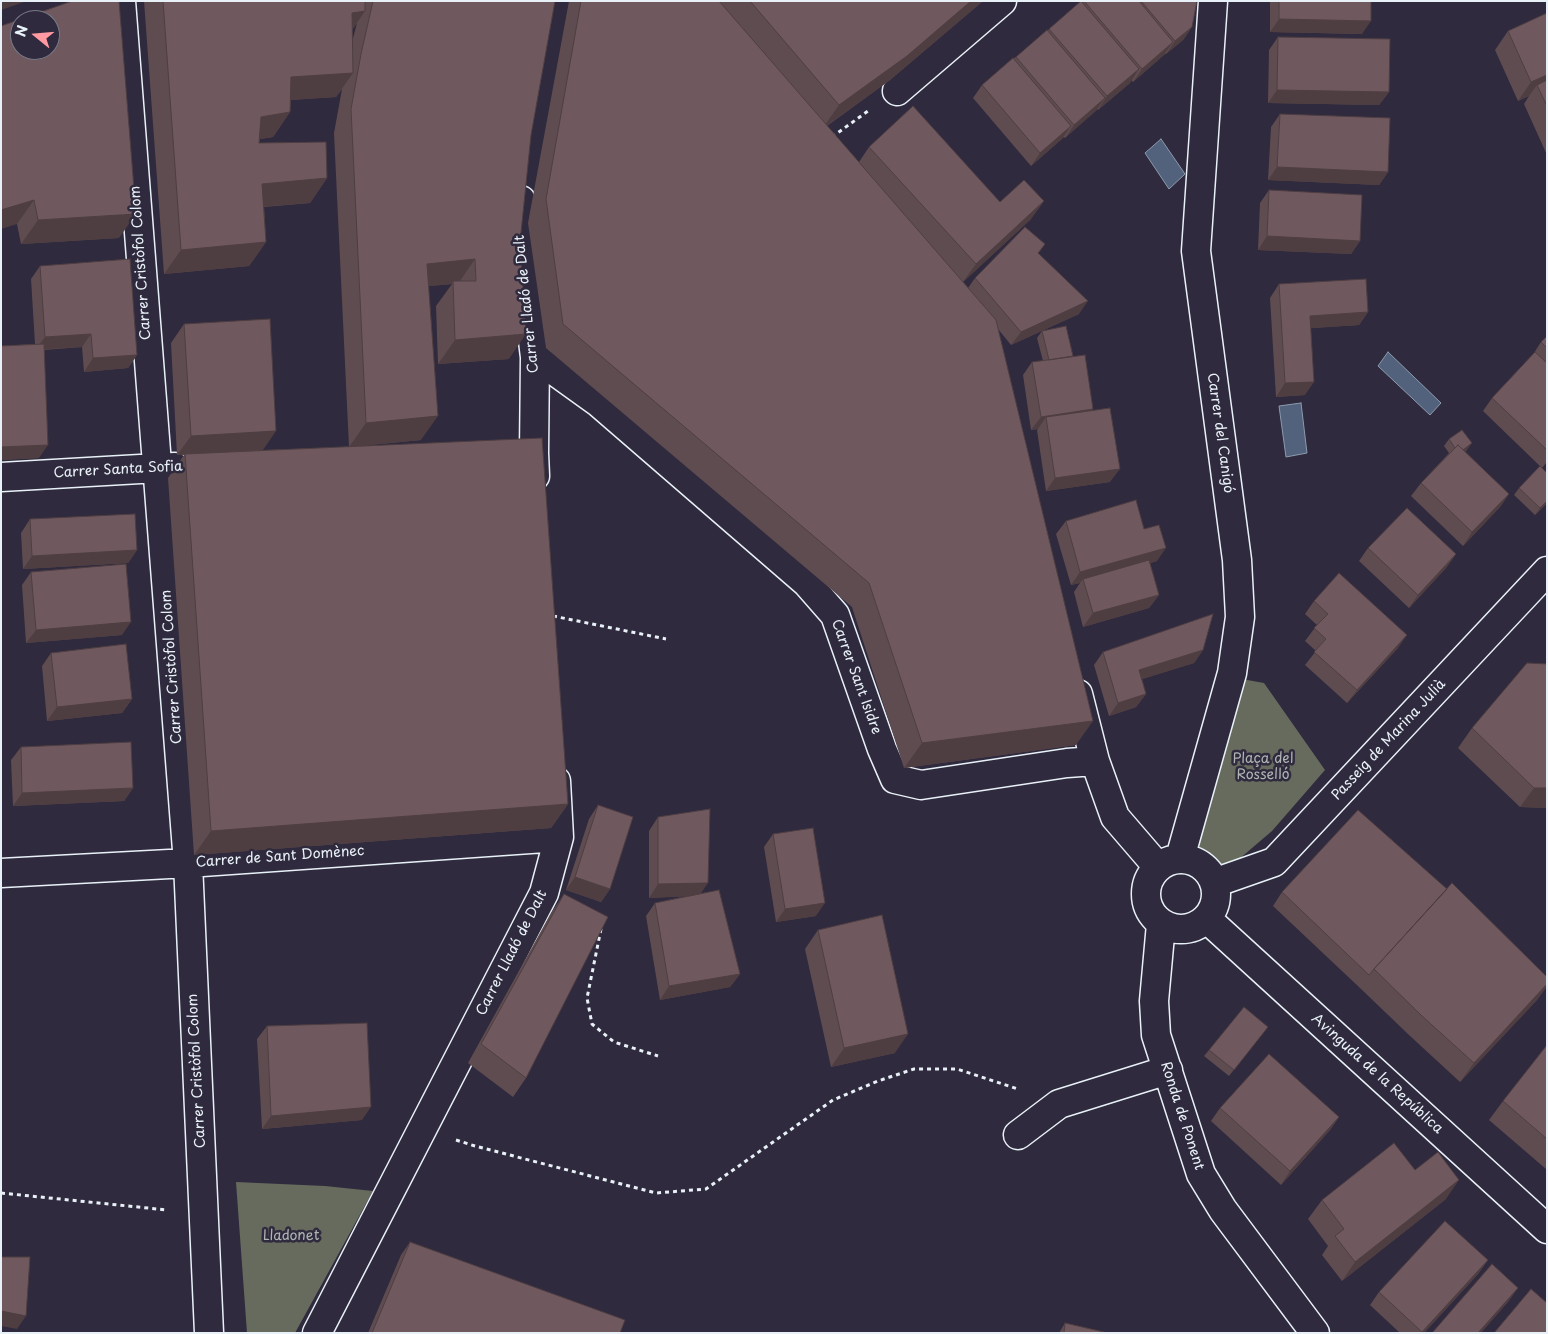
<!DOCTYPE html>
<meta charset="utf-8">
<style>
body{margin:0}
#map{position:relative;width:1548px;height:1334px;overflow:hidden;background:#2f2a3d;font-family:"Playpen Sans",sans-serif}
canvas{display:block}
.frame{position:absolute;inset:0;border:2px solid #e8f1f8;pointer-events:none}
.north{position:absolute;left:10px;top:10px;width:50px;height:50px;box-sizing:border-box;background:#2f2a3d;border:1px solid #797a88;border-radius:50%;rotate:287deg;font-size:14px;font-weight:700;line-height:20px;text-align:center;color:#e8f1f8}
.north::after{content:'';display:block;margin:auto;width:18px;height:22px;background:#ff9aa2;clip-path:polygon(50% 0,100% 100%,50% 72%,0 100%)}
</style>
<div id="map">
<canvas width="1548" height="1334"></canvas>
<div class="frame"></div>
<div class="north">N</div>
</div>
<script>
const ctx = document.querySelector('canvas').getContext('2d');
ctx.lineJoin = 'round';
function paint(path, color) {
  ctx.fillStyle = color;
  ctx.fill(path, 'evenodd');
}
function toPath(rows) {
  const path = new Path2D();
  for (const r of rows) {
    if (r.length === 3) {
      path.moveTo(r[0] + r[2], r[1]);
      path.arc(r[0], r[1], r[2], 0, 2 * Math.PI);
      continue;
    }
    path.moveTo(r[0], r[1]);
    for (let i = 2; i < r.length; i += 2) path.lineTo(r[i], r[i + 1]);
  }
  return path;
}
function stroke(path, color, width, dash) {
  ctx.strokeStyle = color;
  ctx.lineWidth = width;
  ctx.lineCap = dash ? 'butt' : 'round';
  ctx.setLineDash(dash || []);
  ctx.stroke(path);
}
function label(font, color, halo, rows, align = 'center') {
  ctx.font = font + ' "Playpen Sans",sans-serif';
  ctx.lineWidth = 5;
  ctx.setLineDash([]);
  ctx.textBaseline = 'middle';
  ctx.strokeStyle = halo;
  ctx.fillStyle = color;
  for (const [text, x, y, turn = 0] of rows) {
    ctx.save();
    ctx.translate(x, y);
    ctx.rotate((+turn || 0) * Math.PI / 180);
    ctx.textAlign = isNaN(turn) ? turn : align;
    if (halo) ctx.strokeText(text, 0, 0);
    ctx.fillText(text, 0, 0);
    ctx.restore();
  }
}
const green = toPath([
 [1236,678,1264,683,1325,770,1272,831,1218,877,1186,855],
 [236,1182,325,1186,373,1191,295,1333,247,1333]
]);
const water = toPath([
 [1161,139,1185,174,1169,189,1145,153,1161,139],
 [1388,352,1441,403,1430,415,1378,366,1388,352],
 [1301,403,1307,453,1286,457,1279,406,1301,403]
]);
const path = toPath([
 [832,137,868,111],
 [553,616,666,639],
 [601,929,587,998,592,1024,614,1042,658,1056],
 [456,1140,475,1146,656,1193,706,1189,833,1100,878,1081,914,1069,957,1069,1018,1089],
 [1,1193,167,1210]
]);
const minor = toPath([
 [121,1,188,863,209,1333],
 [1,22,62,1],
 [897,91,1002,1],
 [521,200,518,222,535,357,534,453,535,476],
 [535,357,599,403,807,583,835,615,882,749,895,779,921,785,1067,763,1095,761],
 [1,477,175,467],
 [1078,694,1095,761,1115,817,1158,867],
 [1180,858,1232,673,1240,617,1237,560,1196,251,1213,1],
 [1181,894,35],
 [1,873,188,863,559,837],
 [1214,883,1274,862,1547,571],
 [1207,919,1547,1229],
 [1161,924,1154,1001,1156,1035,1201,1174,1223,1210,1315,1333],
 [1018,1135,1059,1104,1168,1070],
 [317,1333,544,893,559,837,556,781]
]);
const wall = toPath([
 [144,1,555,1,531,135,520,242,509,359,438,364,436,306,452,284,429,286,421,440,360,446,568,804,551,828,194,855,168,478,184,455,177,455,171,343,184,324,263,450,349,447,334,133,342,89,336,97,291,100,290,112,273,137,260,139,259,143,327,178,310,203,264,207,266,242,249,266,164,274],
 [357,23,352,42,352,30],
 [569,1,983,1,890,80,827,126,859,162,869,147,1000,202,1044,201,1030,220,963,282,968,288,975,278,1045,244,1038,254,1079,314,1011,345,998,329,1076,745,904,768,852,607,546,348,528,223],
 [1083,1,1197,1,1192,27,1183,40,1166,54,1165,54,1133,82,1131,80,1130,83,1098,110,1097,109,1065,138,1064,137,1031,166,973,98,982,85],
 [1270,1,1371,1,1362,34,1270,32],
 [1547,13,1547,155,1524,104,1529,96,1518,101,1495,50,1508,31],
 [1,26,119,238,21,244,17,224],
 [1278,37,1389,92,1379,105,1268,103,1269,50],
 [1280,114,1388,172,1379,185,1268,180,1271,127],
 [1269,190,1360,241,1351,254,1258,250,1260,203],
 [40,266,137,355,128,368,84,372,82,347,44,350,39,458,1,460,1,346,35,344,31,279],
 [1279,284,1368,312,1359,325,1311,328,1305,395,1276,397,1270,298],
 [1042,331,1073,356,1092,411,1110,482,1046,491,1037,430,1038,429,1031,430,1023,375,1032,362,1043,361,1037,338],
 [1547,336,1547,462,1542,468,1483,411,1492,398,1532,356,1541,342],
 [1449,439,1467,450,1465,452,1509,494,1500,507,1463,546,1411,496,1421,483,1449,453,1444,446],
 [1519,488,1547,503,1535,515,1514,495],
 [30,519,137,550,128,563,23,569,21,533],
 [1066,521,1144,529,1157,561,1150,563,1159,595,1149,608,1083,627,1074,592,1080,583,1071,585,1056,534],
 [1368,548,1456,554,1446,568,1409,608,1359,561],
 [31,572,122,635,26,643,22,585],
 [1314,601,1398,648,1347,703,1305,665,1316,651,1305,641,1317,625,1305,614],
 [1203,650,1194,663,1142,679,1146,694,1136,707,1109,716,1094,665,1103,652],
 [51,653,132,699,122,713,47,721,42,666],
 [1547,664,1547,808,1520,807,1458,748,1472,728],
 [21,747,133,788,124,801,13,806,11,760],
 [598,805,610,889,601,902,566,890,589,819],
 [658,817,701,893,740,974,730,987,660,1000,646,916,655,903,686,896,649,898,649,831],
 [773,834,816,916,776,922,764,847],
 [1282,892,1547,977,1547,986,1537,1000,1460,1082,1409,1035,1360,988,1273,906],
 [564,894,526,1078,513,1097,468,1063,551,913],
 [818,930,895,1053,831,1067,805,949],
 [267,1026,362,1120,262,1129,257,1039],
 [1263,1033,1229,1076,1204,1056,1209,1050],
 [1547,1045,1547,1168,1546,1169,1489,1120,1503,1101],
 [1220,1108,1339,1117,1330,1130,1281,1185,1211,1121],
 [1415,1170,1446,1199,1342,1281,1322,1255,1328,1246,1308,1219,1322,1200],
 [410,1242,620,1333,368,1333,401,1255],
 [1488,1260,1478,1274,1424,1333,1400,1333,1370,1305,1379,1292],
 [1065,1323,1108,1333,1059,1333]
]);
const shadedWall = toPath([
 [1,1,27,1,1,10],
 [971,1,983,1,890,80,822,129,839,105],
 [365,11,348,36,352,13],
 [1279,19,1371,21,1362,34,1270,32],
 [1192,27,1183,40,1166,54,1175,41],
 [1173,42,1164,55,1133,82,1142,69],
 [1139,69,1130,83,1098,110,1107,96],
 [353,73,336,97,274,101,291,77],
 [1547,75,1547,88,1537,85,1529,96,1518,101,1531,82],
 [1277,90,1389,92,1379,105,1268,103],
 [1105,98,1096,111,1065,138,1074,125],
 [290,112,273,137,244,142,261,117],
 [1071,126,1062,139,1031,166,1040,153],
 [1277,167,1388,172,1379,185,1268,180],
 [327,178,310,203,245,208,262,184],
 [34,200,17,224,1,229,1,210],
 [1044,201,1030,220,962,283,976,264],
 [136,214,119,238,21,244,38,220],
 [1267,236,1360,241,1351,254,1258,250],
 [266,242,249,266,164,274,181,250],
 [475,259,458,284,453,281,452,284,410,288,427,264],
 [1088,301,1079,314,1011,345,1021,332],
 [1368,312,1359,325,1301,329,1310,316],
 [91,334,82,347,35,350,45,337],
 [526,334,509,359,438,364,455,340],
 [137,355,128,368,84,372,93,358],
 [1314,382,1305,395,1276,397,1285,383],
 [1093,409,1083,422,1046,417,1038,429,1031,430,1041,417],
 [438,416,421,440,349,447,366,423],
 [276,431,263,450,177,455,191,436],
 [1472,443,1467,450,1454,460,1459,453],
 [48,445,39,458,1,460,1,447],
 [1120,469,1110,482,1046,491,1055,478],
 [1509,494,1500,507,1463,546,1472,532],
 [1547,501,1547,503,1535,515,1540,508],
 [1166,548,1157,561,1084,582,1083,579,1080,583,1071,585,1080,572],
 [137,550,128,563,23,569,32,556],
 [1456,554,1446,568,1409,608,1418,595],
 [1159,595,1149,608,1083,627,1093,613],
 [131,622,122,635,26,643,36,630],
 [1407,635,1398,648,1347,703,1357,690],
 [1203,650,1194,663,1130,683,1139,670],
 [1146,694,1136,707,1109,716,1118,703],
 [132,699,122,713,47,721,57,707],
 [1093,721,1076,745,904,768,922,743],
 [133,788,124,801,13,806,22,793],
 [1534,788,1547,788,1547,808,1520,807],
 [568,804,551,828,194,855,211,831],
 [575,877,610,889,601,902,566,890],
 [708,883,699,896,649,898,658,884],
 [825,903,816,916,776,922,785,909],
 [740,974,730,987,660,1000,669,986],
 [1547,984,1547,986,1537,1000,1460,1082,1474,1063],
 [908,1034,895,1053,831,1067,844,1048],
 [371,1107,362,1120,262,1129,271,1116],
 [1339,1117,1330,1130,1281,1185,1290,1171],
 [1459,1180,1446,1199,1342,1281,1355,1262],
 [1488,1260,1478,1274,1424,1333,1421,1333],
 [1518,1288,1509,1301,1481,1333,1478,1333],
 [1,1311,26,1316,17,1329,1,1326]
]);
const building = toPath([
 [72,1,119,1,136,214,38,220,34,200,1,210,1,26,72,1],
 [20,20,50,20,50,50,20,50,20,20],
 [163,1,365,1,365,11,352,13,353,73,291,77,290,112,261,117,259,143,326,142,327,178,262,184,266,242,181,250,163,1],
 [373,1,555,1,531,135,520,242,526,334,455,340,453,281,476,281,475,259,427,264,438,416,366,423,351,109,361,54,373,1],
 [581,1,719,1,996,320,1093,721,922,743,869,583,563,324,546,199,581,1],
 [750,1,971,1,907,56,839,105,750,1],
 [1081,1,1139,69,1107,96,1049,29,1081,1],
 [1084,1,1139,1,1173,42,1142,69,1084,1],
 [1141,1,1197,1,1192,27,1175,41,1141,1],
 [1279,1,1371,1,1371,21,1279,19,1279,1],
 [1547,13,1547,75,1531,82,1508,31,1547,13],
 [1047,30,1105,98,1074,125,1016,57,1047,30],
 [1278,37,1390,39,1389,92,1277,90,1278,37],
 [1013,58,1071,126,1040,153,982,85,1013,58],
 [1547,80,1547,106,1537,85,1547,80],
 [913,106,1000,202,1024,180,1044,201,976,264,869,147,913,106],
 [1280,114,1390,118,1388,172,1277,167,1280,114],
 [1269,190,1362,195,1360,241,1267,236,1269,190],
 [1025,227,1045,244,1038,253,1088,301,1021,332,975,278,1025,227],
 [130,259,137,355,93,358,91,334,45,337,40,266,130,259],
 [1366,279,1368,312,1310,316,1314,382,1285,383,1279,284,1366,279],
 [270,319,276,431,191,436,184,324,270,319],
 [1066,326,1073,356,1049,360,1042,331,1066,326],
 [1547,336,1547,348,1541,342,1547,336],
 [44,344,48,445,1,447,1,346,44,344],
 [1535,352,1547,363,1547,450,1492,398,1535,352],
 [1085,355,1093,409,1041,417,1032,362,1085,355],
 [1110,408,1120,469,1055,478,1046,417,1110,408],
 [1462,430,1472,443,1463,450,1458,445,1455,448,1449,439,1462,430],
 [542,438,568,804,211,831,185,454,542,438],
 [1458,445,1509,494,1472,532,1421,483,1458,445],
 [1540,466,1547,473,1547,501,1540,508,1519,488,1540,466],
 [1136,500,1144,529,1159,525,1166,548,1080,572,1066,521,1136,500],
 [1407,508,1456,554,1418,595,1368,548,1407,508],
 [135,514,137,550,32,556,30,519,135,514],
 [1149,560,1159,595,1093,613,1083,579,1149,560],
 [126,564,131,622,36,630,31,572,126,564],
 [1339,573,1407,635,1357,690,1314,652,1326,639,1314,628,1328,614,1314,601,1339,573],
 [1213,614,1203,650,1139,670,1146,694,1118,703,1103,652,1213,614],
 [126,644,132,699,57,707,51,653,126,644],
 [1527,663,1547,664,1547,788,1534,788,1472,728,1527,663],
 [131,742,133,788,22,793,21,747,131,742],
 [598,805,633,817,610,889,575,877,598,805],
 [710,809,708,883,658,884,658,817,710,809],
 [1358,810,1447,889,1374,969,1369,975,1282,892,1358,810],
 [813,828,825,903,785,909,773,834,813,828],
 [1452,883,1547,977,1547,984,1474,1063,1422,1016,1374,969,1452,883],
 [719,890,740,974,669,986,655,903,719,890],
 [564,894,608,917,526,1078,481,1044,564,894],
 [882,915,908,1034,844,1048,818,930,882,915],
 [1244,1007,1268,1027,1234,1070,1209,1050,1244,1007],
 [367,1023,371,1107,271,1116,267,1026,367,1023],
 [1547,1045,1547,1139,1503,1101,1547,1045],
 [1269,1054,1339,1117,1290,1171,1220,1108,1269,1054],
 [1394,1143,1415,1170,1438,1152,1459,1180,1355,1262,1335,1236,1344,1229,1322,1200,1394,1143],
 [1445,1221,1488,1260,1422,1332,1379,1292,1445,1221],
 [410,1242,625,1320,620,1333,372,1333,410,1242],
 [1,1257,30,1257,26,1316,1,1311,1,1257],
 [1492,1264,1518,1288,1478,1333,1432,1333,1492,1264],
 [1531,1289,1547,1303,1547,1333,1494,1333,1531,1289],
 [1065,1323,1108,1333,1064,1333,1065,1323]
]);
const streetNames = [
 ["Carrer Cristòfol Colom",141,263,-94],
 ["Carrer Lladó de Dalt",527,304,-96],
 ["Carrer del Canigó",1220,433,82],
 ["Carrer Santa Sofia",118,470,-3],
 ["Carrer Cristòfol Colom",172,667,-94],
 ["Carrer Sant Isidre",856,677,70],
 ["Passeig de Marina Julià",1389,740,-47],
 ["Carrer de Sant Domènec",280,857,-4],
 ["Carrer Lladó de Dalt",512,953,-63],
 ["Carrer Cristòfol Colom",197,1071,-93],
 ["Avinguda de la República",1377,1074,42],
 ["Ronda de Ponent",1182,1116,72]
];
const parkNames = [
 ["Plaça del",1263,759],
 ["Rosselló",1263,775],
 ["Lladonet",291,1236]
];
paint(green, '#666b5e');
paint(water, '#52617c');
stroke(water, '#8e9bae', 1);
stroke(minor, '#e8f1f8', 31);
stroke(path, '#e8f1f8', 3, [4, 4]);
stroke(minor, '#2f2a3d', 28);
paint(wall, '#5f4c51');
paint(shadedWall, '#4e3e42');
paint(building, '#6f585e');
stroke(building, '#4e3e42', 1);
label('14px', '#e8f1f8', '#2f2a3d', streetNames);
label('14px', '#aeb5b3', '#2f2a3d', parkNames);
</script>
